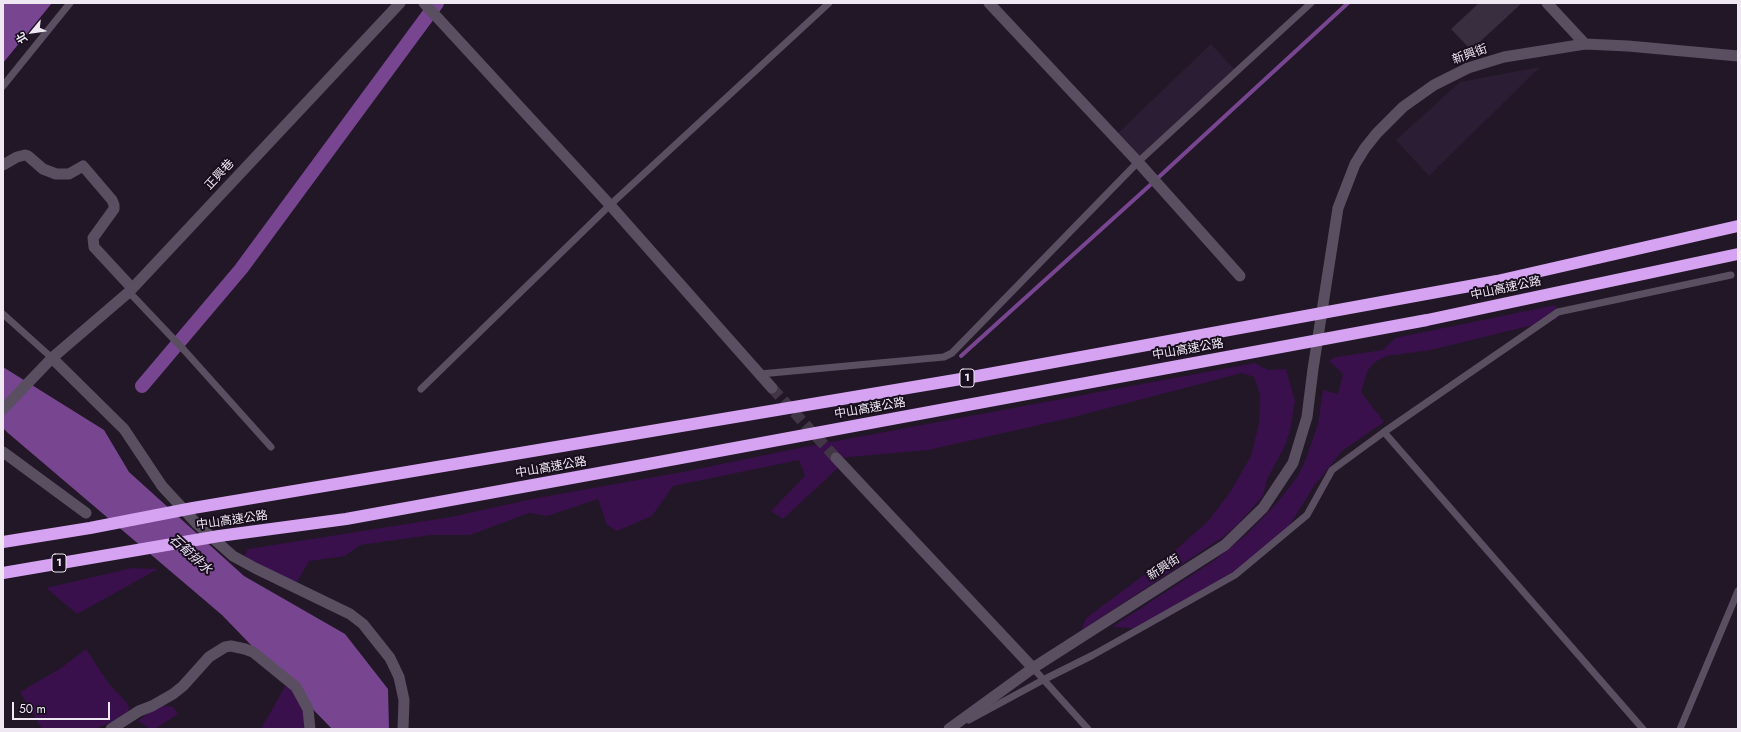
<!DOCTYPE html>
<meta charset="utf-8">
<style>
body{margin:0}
#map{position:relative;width:1741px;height:732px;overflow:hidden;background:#221727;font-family:Jost,"Noto Sans TC",sans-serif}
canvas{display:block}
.frame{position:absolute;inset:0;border:4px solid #efe8f3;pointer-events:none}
.north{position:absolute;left:12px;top:12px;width:40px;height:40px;-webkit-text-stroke:3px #180e1e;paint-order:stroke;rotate:241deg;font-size:11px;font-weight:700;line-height:16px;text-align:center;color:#efe8f3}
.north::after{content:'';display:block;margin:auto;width:14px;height:18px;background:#efe8f3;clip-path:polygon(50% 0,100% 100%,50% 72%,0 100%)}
.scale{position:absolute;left:12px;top:702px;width:98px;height:18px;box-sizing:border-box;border:2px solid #efe8f3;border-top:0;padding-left:5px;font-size:12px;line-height:14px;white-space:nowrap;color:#efe8f3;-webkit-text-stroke:3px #180e1e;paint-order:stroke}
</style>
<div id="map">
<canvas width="1741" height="732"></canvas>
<div class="frame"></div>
<div class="north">北</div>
<div class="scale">50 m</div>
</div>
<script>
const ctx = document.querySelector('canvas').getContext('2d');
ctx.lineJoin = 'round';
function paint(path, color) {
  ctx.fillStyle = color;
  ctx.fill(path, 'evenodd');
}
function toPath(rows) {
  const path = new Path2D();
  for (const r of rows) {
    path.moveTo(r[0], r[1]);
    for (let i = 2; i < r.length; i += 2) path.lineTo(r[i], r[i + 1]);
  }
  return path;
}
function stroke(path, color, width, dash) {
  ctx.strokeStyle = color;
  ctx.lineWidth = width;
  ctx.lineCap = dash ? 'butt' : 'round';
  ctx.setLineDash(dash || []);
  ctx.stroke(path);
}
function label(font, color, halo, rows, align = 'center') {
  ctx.font = font + ' Jost,"Noto Sans TC",sans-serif';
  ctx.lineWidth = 4;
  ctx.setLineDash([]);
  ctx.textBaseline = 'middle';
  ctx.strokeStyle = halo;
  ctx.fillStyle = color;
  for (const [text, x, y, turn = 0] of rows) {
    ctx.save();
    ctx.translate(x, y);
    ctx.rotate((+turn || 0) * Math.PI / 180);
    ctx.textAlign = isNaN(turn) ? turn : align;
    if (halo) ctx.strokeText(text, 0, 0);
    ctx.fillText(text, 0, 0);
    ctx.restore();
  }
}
const built = toPath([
 [1211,44,1236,71,1140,160,1116,135],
 [1540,67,1429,176,1396,140,1460,82]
]);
const green = toPath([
 [1556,305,1557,319,1431,350,1386,356,1375,362,1368,370,1361,392,1384,422,1342,451,1314,486,1289,526,1232,577,1133,628,1112,627,1215,560,1248,533,1277,503,1298,476,1306,459,1318,424,1323,390,1338,394,1343,374,1329,361,1336,357,1383,350,1395,338],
 [1255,363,1268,370,1286,369,1295,401,1290,431,1285,446,1267,479,1263,496,1237,525,1223,537,1081,631,1086,618,1167,558,1209,520,1231,491,1251,456,1259,423,1260,395,1254,377,1242,373,1070,418,928,450,838,458,839,467,783,519,771,511,805,476,799,460,673,486,652,516,617,531,607,525,598,499,547,516,529,513,470,535,431,535,360,545,345,556,309,561,297,582,252,564,244,556,248,549,451,517,532,499,688,471,804,447],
 [132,568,158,569,77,614,46,588],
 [86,649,109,684,128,704,129,709,127,714,122,718,94,729,42,729,20,692,61,668],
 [287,683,296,693,302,707,306,722,305,729,261,729],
 [158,705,173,707,178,714,155,729,150,729,138,721]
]);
const water = toPath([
 [3,3,52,3,3,63],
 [3,367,104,430,129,472,244,576,345,634,388,689,389,729,332,729,222,615,8,433,3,428]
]);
const stream = toPath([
 [961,356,1148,187,1348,3]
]);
const canal = toPath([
 [142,386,241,269,437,3]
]);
const building = toPath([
 [1479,3,1522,3,1471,50,1451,29]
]);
const minorTunnel = toPath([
 [772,388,836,458]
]);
const service = toPath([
 [3,86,70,3],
 [129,292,184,350,271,447],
 [3,314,52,358],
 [760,374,944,357,952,353,1138,162,1311,3],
 [421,389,610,205,829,3],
 [1384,432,1643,729],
 [1033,668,1088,729],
 [969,720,1043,680,1093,655,1235,575,1307,515,1332,470,1384,432,1558,312,1731,275],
 [1680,729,1738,591]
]);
const minor = toPath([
 [424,3,610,205,772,388],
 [989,3,1138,162,1240,276],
 [1547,3,1585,44],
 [3,165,17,157,25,155,28,156,43,169,56,174,69,174,83,166,112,200,114,205,114,209,93,238,94,247,132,288],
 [52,358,124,429,162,486,197,524,233,556,255,568,350,614,363,624,390,658,399,677,404,700,403,729],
 [3,452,86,513],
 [836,458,1033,668],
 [111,729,139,711,152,706,173,694,183,686,209,657,225,647,231,646,245,649,253,652,296,687,308,709,310,729]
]);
const tertiary = toPath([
 [3,409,52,358,129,292,400,3],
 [949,729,1033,668,1225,545,1263,508,1293,463,1307,417,1313,369,1338,208,1355,164,1365,148,1377,133,1403,107,1434,85,1468,68,1504,57,1585,44,1628,46,1738,56]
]);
const motorway = toPath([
 [3,542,90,528,193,508,961,379,1497,281,1738,226],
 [3,573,219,536,346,519,632,467,1427,320,1738,254]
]);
const shields = [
 [967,378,14],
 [59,563,14]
];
const shieldNames = [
 ["1",967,378],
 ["1",59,563]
];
const streetNames = [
 ["新興街",1470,55,-20],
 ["正興巷",220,175,-47],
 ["中山高速公路",1506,289,-12],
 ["中山高速公路",1188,350,-10],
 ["中山高速公路",870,409,-10],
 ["中山高速公路",551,468,-10],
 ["中山高速公路",232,521,-8],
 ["新興街",1164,568,-33]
];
const waterNames = [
 ["石筍排水",190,555,42]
];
paint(built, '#2b1d33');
paint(green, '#39104b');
paint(water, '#784591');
stroke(stream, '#784591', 4);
stroke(canal, '#784591', 14);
paint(building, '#392e3f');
stroke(minorTunnel, '#413646', 11, [11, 5.5]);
stroke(service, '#5a4e61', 7);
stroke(minor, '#5a4e61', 11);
stroke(tertiary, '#5a4e61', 11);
stroke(motorway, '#d5a3f1', 12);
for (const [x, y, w] of shields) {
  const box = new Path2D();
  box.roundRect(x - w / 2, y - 9, w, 18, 3);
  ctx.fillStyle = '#180e1e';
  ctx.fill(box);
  stroke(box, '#efe8f3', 1);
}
label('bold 11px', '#efe8f3', null, shieldNames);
label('12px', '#efe8f3', '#180e1e', streetNames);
label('italic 13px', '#ebdef3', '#180e1e', waterNames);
</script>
